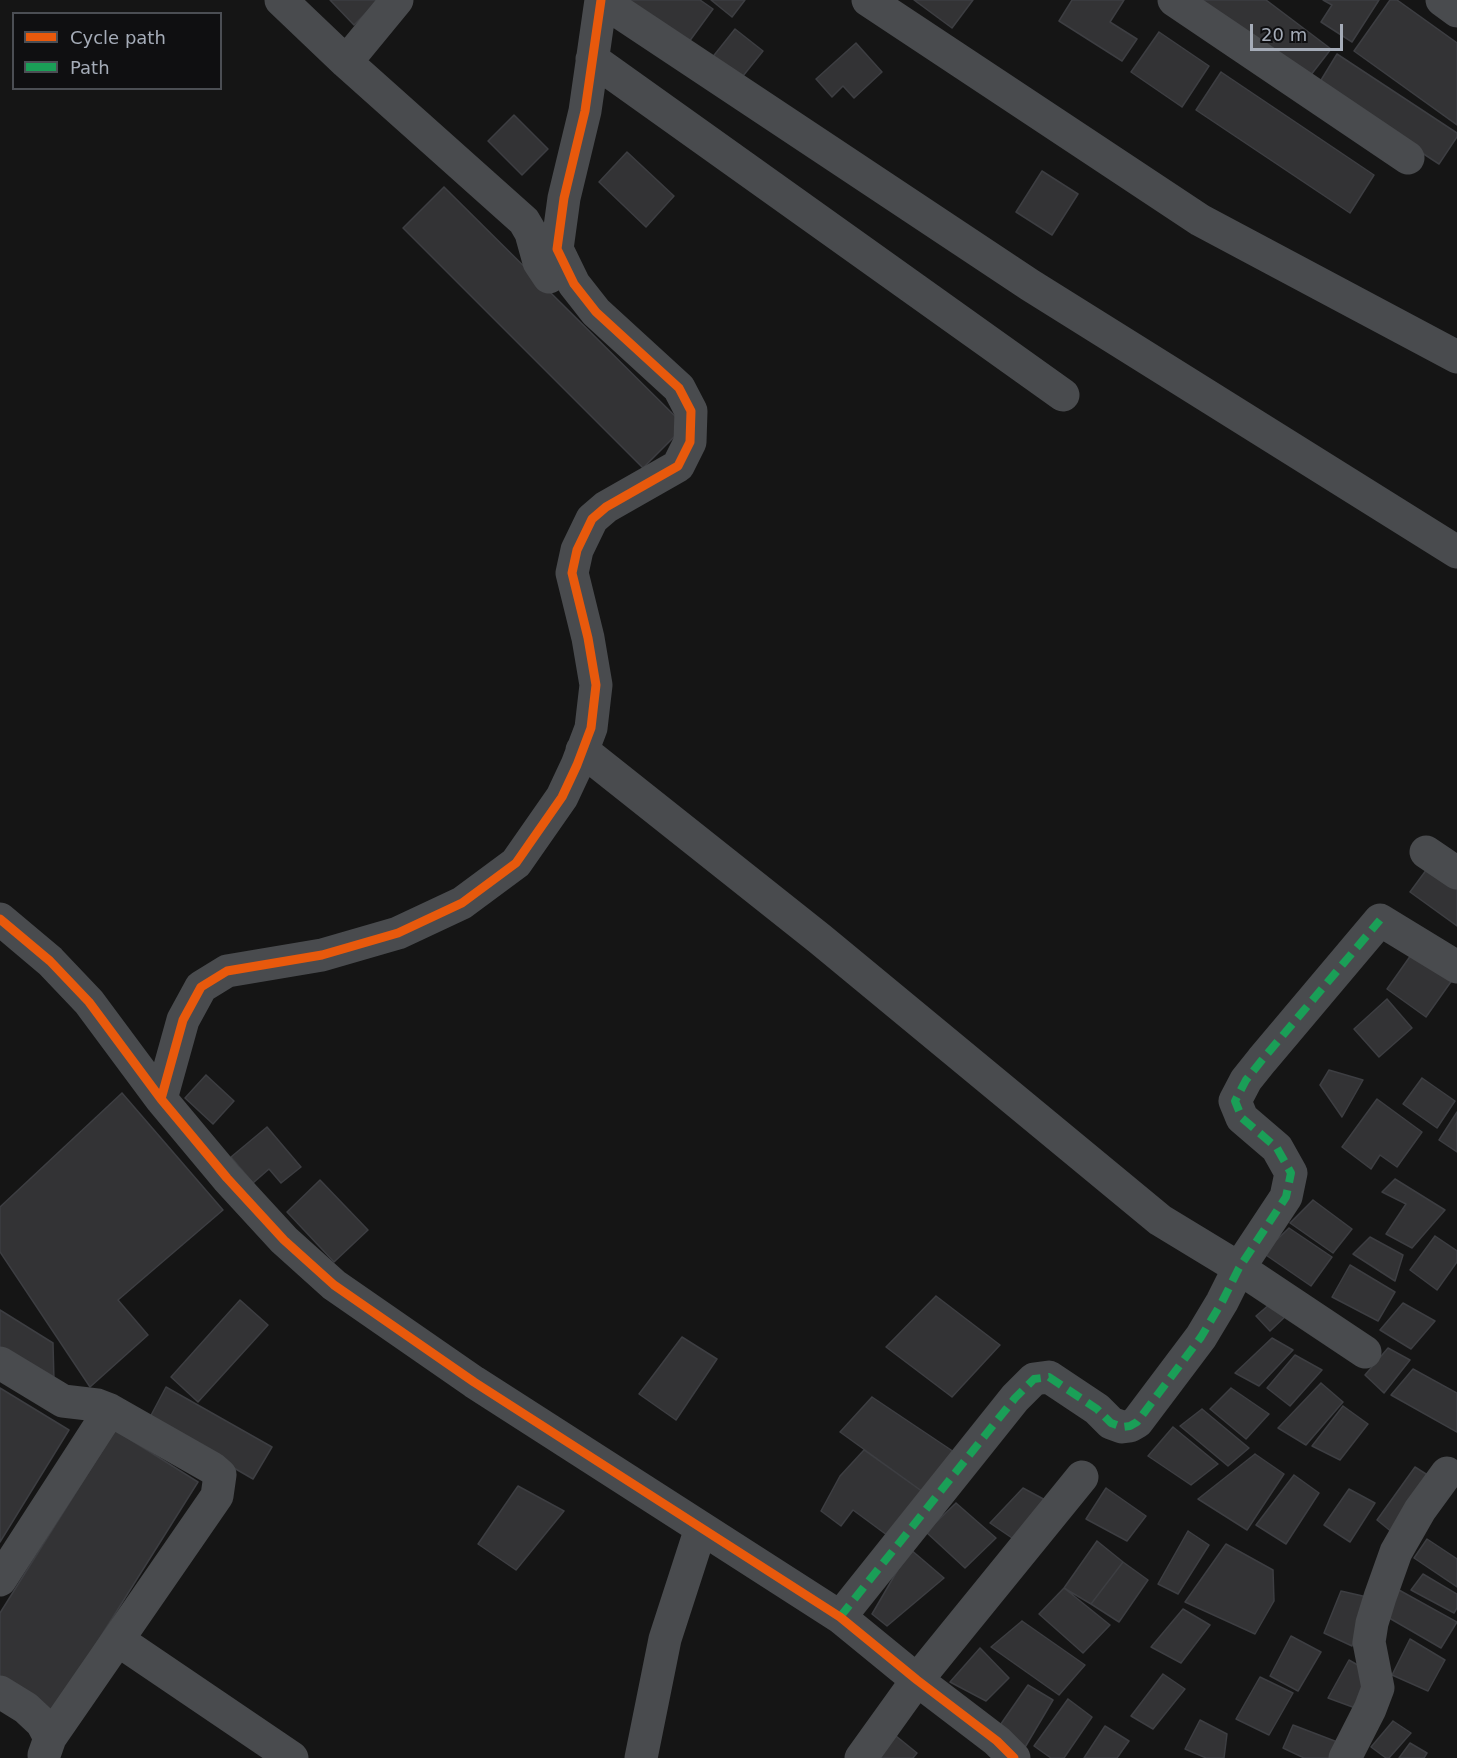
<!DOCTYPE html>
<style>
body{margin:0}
#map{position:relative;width:1457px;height:1758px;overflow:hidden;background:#151515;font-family:"DejaVu Sans",sans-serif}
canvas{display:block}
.legend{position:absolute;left:12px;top:12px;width:210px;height:78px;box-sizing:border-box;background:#0f0f11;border:2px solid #4b4e54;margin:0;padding:8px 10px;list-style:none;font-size:18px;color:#a5acb8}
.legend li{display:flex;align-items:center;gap:12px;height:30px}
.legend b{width:30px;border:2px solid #4b4e54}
.scale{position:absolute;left:1250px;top:24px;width:93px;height:27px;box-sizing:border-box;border:3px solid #a5acb8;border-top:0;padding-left:8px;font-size:18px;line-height:21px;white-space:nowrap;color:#a5acb8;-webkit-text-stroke:4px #0f0f11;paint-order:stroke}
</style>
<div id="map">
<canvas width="1457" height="1758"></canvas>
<ul class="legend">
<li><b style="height:8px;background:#e8590c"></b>Cycle path</li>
<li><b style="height:8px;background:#1a9f57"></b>Path</li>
</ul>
<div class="scale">20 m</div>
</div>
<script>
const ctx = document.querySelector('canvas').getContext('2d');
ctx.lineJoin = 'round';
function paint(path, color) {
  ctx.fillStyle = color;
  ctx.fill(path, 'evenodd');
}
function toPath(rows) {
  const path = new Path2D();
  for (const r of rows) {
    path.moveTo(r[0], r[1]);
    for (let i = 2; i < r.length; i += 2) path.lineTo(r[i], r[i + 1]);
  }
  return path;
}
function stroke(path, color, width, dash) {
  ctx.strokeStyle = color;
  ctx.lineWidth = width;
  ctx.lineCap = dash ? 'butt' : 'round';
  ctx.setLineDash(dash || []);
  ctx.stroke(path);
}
const building = toPath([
 [330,0,379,0,354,25,330,0],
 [622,0,700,0,713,9,686,46,622,0],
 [711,0,745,0,732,17,711,0],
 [914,0,973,0,952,28,914,0],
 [1072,0,1124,0,1110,22,1137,39,1122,61,1059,21,1072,0],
 [1202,0,1266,0,1331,49,1307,80,1202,0],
 [1323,0,1379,0,1352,42,1321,22,1332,5,1323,0],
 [1390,0,1397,0,1457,43,1457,125,1354,51,1390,0],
 [735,29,763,51,735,86,707,64,735,29],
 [1159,32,1209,66,1182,107,1131,72,1159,32],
 [856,43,882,72,854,98,843,86,832,97,816,79,856,43],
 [1337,54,1457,133,1457,137,1439,164,1318,85,1337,54],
 [1221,72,1374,175,1350,213,1196,110,1221,72],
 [514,115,548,149,522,175,488,141,514,115],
 [627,152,674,196,646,227,599,182,627,152],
 [1042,171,1078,194,1052,235,1016,212,1042,171],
 [444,187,685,426,643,468,403,228,444,187],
 [1438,854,1457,868,1457,926,1410,892,1438,854],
 [1416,948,1455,976,1426,1017,1387,989,1416,948],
 [1387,999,1412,1028,1379,1057,1354,1029,1387,999],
 [1329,1070,1363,1080,1342,1117,1320,1085,1329,1070],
 [206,1075,234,1101,213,1124,185,1098,206,1075],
 [1422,1078,1455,1101,1437,1128,1403,1104,1422,1078],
 [122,1093,223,1210,118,1300,148,1335,90,1387,0,1252,0,1207,122,1093],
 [1377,1099,1422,1132,1397,1167,1380,1155,1371,1169,1342,1147,1377,1099],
 [1457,1112,1457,1152,1439,1140,1457,1112],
 [267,1127,301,1167,281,1183,269,1169,253,1183,231,1157,267,1127],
 [1395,1179,1445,1210,1412,1248,1386,1234,1406,1204,1382,1192,1395,1179],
 [320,1180,368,1230,334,1262,287,1212,320,1180],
 [1313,1200,1352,1229,1333,1253,1290,1223,1313,1200],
 [1289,1228,1332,1257,1311,1286,1263,1253,1289,1228],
 [1435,1236,1457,1251,1457,1262,1437,1290,1410,1270,1435,1236],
 [1370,1237,1403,1255,1395,1281,1353,1254,1370,1237],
 [1350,1265,1395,1292,1378,1321,1332,1297,1350,1265],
 [936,1296,1000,1345,952,1397,886,1347,936,1296],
 [1277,1298,1290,1312,1270,1331,1256,1316,1277,1298],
 [240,1300,268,1325,198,1402,171,1377,240,1300],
 [1403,1303,1435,1321,1411,1349,1380,1330,1403,1303],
 [0,1310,53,1343,54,1381,0,1348,0,1310],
 [682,1337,717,1359,676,1420,639,1394,682,1337],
 [1272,1338,1293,1350,1259,1386,1235,1373,1272,1338],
 [1388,1348,1410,1360,1384,1393,1365,1375,1388,1348],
 [1295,1355,1322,1370,1290,1406,1267,1388,1295,1355],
 [1413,1369,1457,1393,1457,1432,1391,1395,1413,1369],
 [1321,1383,1343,1402,1306,1445,1278,1428,1321,1383],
 [166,1387,272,1447,253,1479,149,1419,166,1387],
 [0,1388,69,1430,0,1542,0,1388],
 [1231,1388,1269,1414,1246,1439,1210,1409,1231,1388],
 [872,1397,963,1458,930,1497,840,1432,872,1397],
 [1343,1406,1368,1424,1340,1460,1312,1446,1343,1406],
 [1202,1409,1249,1448,1228,1466,1180,1426,1202,1409],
 [1173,1427,1218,1464,1191,1485,1148,1456,1173,1427],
 [115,1430,198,1482,52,1714,0,1682,0,1613,115,1430],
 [864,1450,930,1497,895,1541,853,1510,841,1526,821,1511,840,1476,864,1450],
 [1255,1454,1284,1474,1247,1530,1198,1499,1255,1454],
 [1415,1467,1434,1479,1398,1537,1377,1520,1415,1467],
 [1294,1475,1319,1493,1286,1544,1256,1525,1294,1475],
 [518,1486,564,1511,516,1570,478,1544,518,1486],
 [1023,1488,1049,1502,1015,1540,990,1523,1023,1488],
 [1106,1488,1146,1516,1127,1541,1086,1519,1106,1488],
 [1349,1489,1375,1503,1350,1542,1324,1525,1349,1489],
 [956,1503,996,1538,965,1568,926,1532,956,1503],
 [1188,1531,1209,1545,1178,1594,1158,1584,1188,1531],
 [1427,1539,1457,1559,1457,1587,1414,1558,1427,1539],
 [1097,1541,1123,1562,1091,1604,1064,1588,1097,1541],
 [1226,1544,1273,1570,1274,1601,1255,1634,1185,1602,1226,1544],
 [910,1549,944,1578,887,1626,872,1614,910,1549],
 [1123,1562,1148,1580,1119,1622,1091,1604,1123,1562],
 [1423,1574,1457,1594,1457,1608,1454,1613,1411,1590,1423,1574],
 [1064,1588,1110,1625,1083,1653,1039,1614,1064,1588],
 [1399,1590,1457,1622,1441,1648,1384,1615,1399,1590],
 [1341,1591,1367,1597,1352,1646,1324,1633,1341,1591],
 [1183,1609,1210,1625,1181,1663,1151,1647,1183,1609],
 [1022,1621,1085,1665,1059,1695,991,1647,1022,1621],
 [1291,1636,1321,1652,1298,1691,1270,1676,1291,1636],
 [1410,1639,1445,1660,1428,1691,1392,1675,1410,1639],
 [980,1648,1009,1678,986,1701,950,1682,980,1648],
 [1349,1660,1370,1672,1358,1709,1328,1698,1349,1660],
 [1163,1674,1185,1689,1153,1729,1131,1716,1163,1674],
 [1260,1677,1293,1693,1269,1735,1236,1719,1260,1677],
 [1028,1685,1053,1700,1024,1749,996,1731,1028,1685],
 [1068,1699,1092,1717,1064,1758,1051,1758,1034,1746,1068,1699],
 [1200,1720,1227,1734,1224,1758,1206,1758,1185,1749,1200,1720],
 [1393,1721,1411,1733,1389,1758,1386,1758,1371,1747,1393,1721],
 [1293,1725,1340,1743,1337,1758,1304,1758,1283,1748,1293,1725],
 [1105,1726,1129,1741,1117,1758,1084,1758,1105,1726],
 [896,1736,917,1753,913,1758,878,1758,896,1736],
 [1410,1743,1427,1753,1424,1758,1399,1758,1410,1743]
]);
const street = toPath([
 [281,0,346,62,524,221,531,233,539,262,549,277],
 [601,0,1030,285,1457,552],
 [868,0,1200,220,1457,357],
 [1174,0,1408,158],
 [1442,0,1457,11],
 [592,59,1063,395],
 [346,62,397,0],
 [582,750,820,939,1160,1220,1239,1268,1365,1352],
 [1426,852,1457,873],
 [0,919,50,961,89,1002,161,1099,227,1178,284,1240,334,1285,474,1382,840,1617,917,1680,997,1741,1014,1758],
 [161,1099,183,1020,201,987,227,971,322,955,398,933,462,903,516,863,562,797,577,765,591,728,596,685,588,638,572,573,577,550,592,519,606,507,678,466,690,442,691,411,679,388,596,312,574,284,557,249,564,198,585,111,601,0],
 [0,1363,63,1401,97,1405,110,1410,212,1468,220,1475,217,1496,50,1738],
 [0,1580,110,1410],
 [840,1617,1015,1398,1034,1379,1049,1377,1097,1409,1111,1423,1122,1427,1130,1426,1137,1422,1201,1337,1222,1302,1239,1268,1286,1197,1291,1173,1277,1148,1242,1118,1235,1101,1246,1080,1262,1060,1380,920,1457,967],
 [118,1640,292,1758],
 [0,1692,26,1708,42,1723,50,1738,44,1755],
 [641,1758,665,1639,701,1528],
 [861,1758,917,1680,1082,1477],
 [1345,1758,1370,1709,1378,1688,1369,1642,1372,1623,1380,1597,1396,1552,1420,1510,1447,1473]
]);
const quiet = toPath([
 [840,1617,1015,1398,1034,1379,1049,1377,1097,1409,1111,1423,1122,1427,1130,1426,1137,1422,1201,1337,1222,1302,1239,1268,1286,1197,1291,1173,1277,1148,1242,1118,1235,1101,1246,1080,1262,1060,1380,920]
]);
const cycleway = toPath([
 [0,919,50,961,89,1002,161,1099,227,1178,284,1240,334,1285,474,1382,840,1617,917,1680,997,1741,1014,1758],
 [161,1099,183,1020,201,987,227,971,322,955,398,933,462,903,516,863,562,797,577,765,591,728,596,685,588,638,572,573,577,550,592,519,606,507,678,466,690,442,691,411,679,388,596,312,574,284,557,249,564,198,585,111,601,0]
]);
paint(building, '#333335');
stroke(building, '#3d3e42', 1.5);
stroke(street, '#494b4e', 33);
stroke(quiet, '#1a9f57', 8, [15, 8]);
stroke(cycleway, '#e8590c', 9);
</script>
